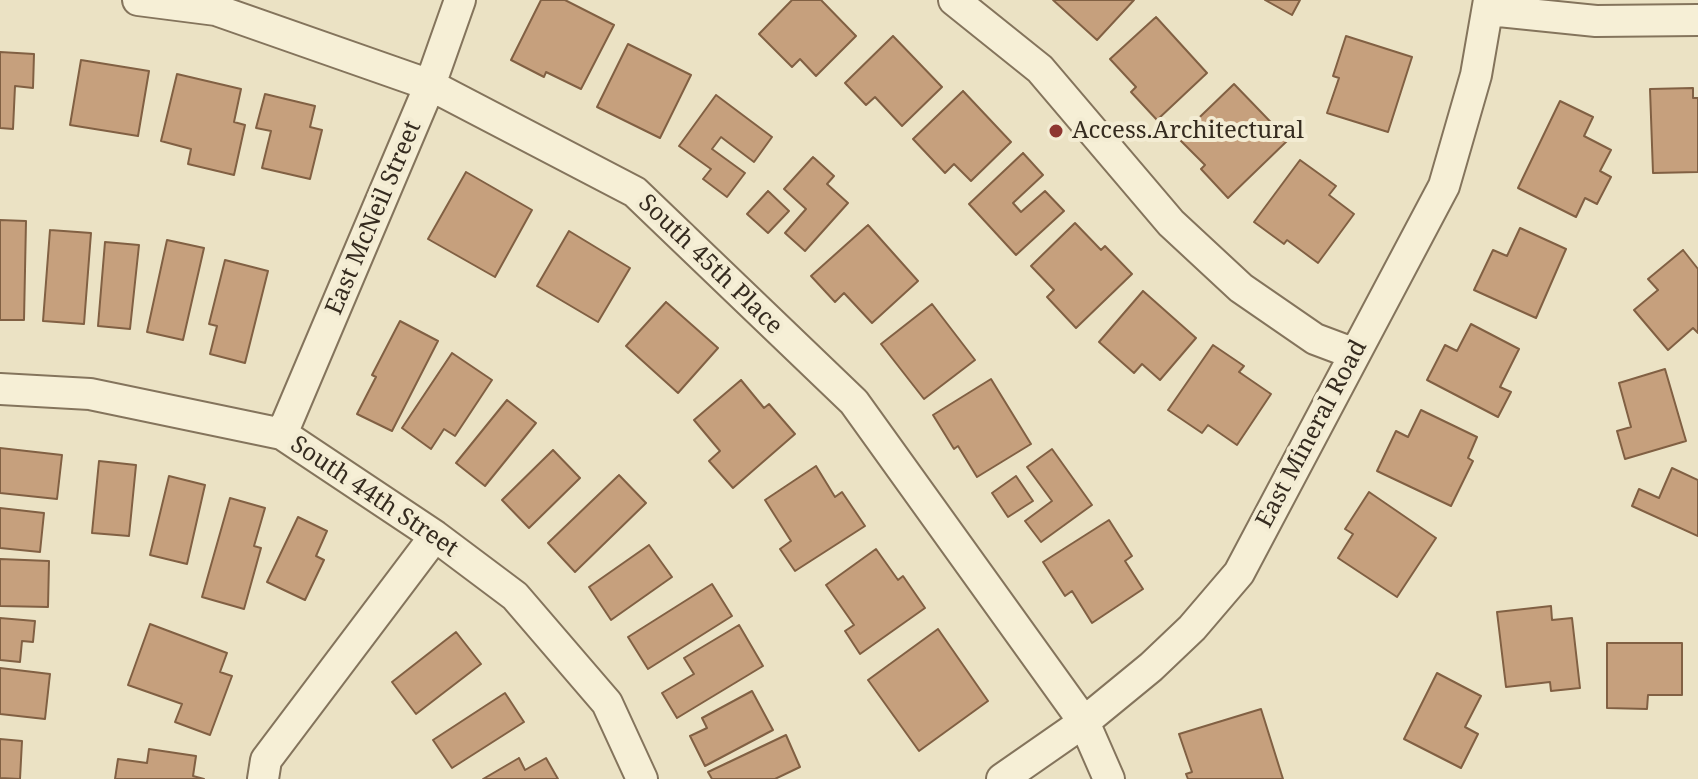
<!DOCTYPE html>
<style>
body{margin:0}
canvas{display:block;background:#ebe2c4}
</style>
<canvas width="1698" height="779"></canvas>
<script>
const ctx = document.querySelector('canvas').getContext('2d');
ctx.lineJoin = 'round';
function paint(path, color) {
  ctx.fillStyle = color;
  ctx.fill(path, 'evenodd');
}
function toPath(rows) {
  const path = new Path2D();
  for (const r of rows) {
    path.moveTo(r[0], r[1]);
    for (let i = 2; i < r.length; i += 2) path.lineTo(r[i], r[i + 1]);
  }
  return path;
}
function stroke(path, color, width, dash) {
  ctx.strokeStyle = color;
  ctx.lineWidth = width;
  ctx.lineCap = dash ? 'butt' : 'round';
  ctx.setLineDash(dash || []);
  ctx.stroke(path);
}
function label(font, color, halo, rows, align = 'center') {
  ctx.font = font + ' "Noto Serif",serif';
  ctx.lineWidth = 8;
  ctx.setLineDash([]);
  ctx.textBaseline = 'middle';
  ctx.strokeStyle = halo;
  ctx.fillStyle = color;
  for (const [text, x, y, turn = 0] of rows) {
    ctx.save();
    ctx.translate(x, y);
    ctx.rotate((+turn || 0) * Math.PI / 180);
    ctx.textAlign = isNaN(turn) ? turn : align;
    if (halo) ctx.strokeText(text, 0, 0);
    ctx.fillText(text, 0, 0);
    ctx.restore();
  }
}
const building = toPath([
 [541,0,565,0,614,25,581,89,546,72,544,77,511,60,541,0],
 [792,0,821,0,856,36,816,76,800,59,792,67,759,34,792,0],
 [1053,0,1134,0,1097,40,1053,0],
 [1265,0,1300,0,1292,15,1265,0],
 [1156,17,1207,73,1157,120,1131,92,1136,87,1110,59,1156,17],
 [893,36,942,87,902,126,875,97,866,105,845,83,893,36],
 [1346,36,1412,57,1388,132,1327,113,1339,78,1333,76,1346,36],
 [628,44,691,75,660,138,597,107,628,44],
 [0,52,34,54,33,88,15,86,13,129,0,128,0,52],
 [81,60,149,71,138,136,70,125,81,60],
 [177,74,241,89,234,122,245,125,234,175,188,164,191,149,161,141,177,74],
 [1234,84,1288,140,1228,198,1201,169,1205,165,1178,138,1234,84],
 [1693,88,1693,98,1698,98,1698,172,1653,173,1650,89,1693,88],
 [963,91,1011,142,971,181,954,164,945,173,913,139,963,91],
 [265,94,315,106,310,127,322,130,310,179,262,168,271,131,256,128,265,94],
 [716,95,772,137,754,162,721,137,712,149,745,173,727,197,703,179,711,169,679,146,716,95],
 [1560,101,1593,117,1584,136,1611,150,1600,171,1611,177,1597,204,1585,198,1576,217,1518,188,1560,101],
 [1023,153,1043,175,1013,203,1021,212,1045,191,1064,211,1016,255,969,204,1023,153],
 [813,157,834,176,827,184,848,203,805,251,785,233,806,209,784,189,813,157],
 [1300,160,1336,186,1329,195,1354,214,1318,263,1287,240,1284,244,1254,222,1300,160],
 [466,172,532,210,495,277,428,239,466,172],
 [768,191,789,211,768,233,747,214,768,191],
 [0,220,26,221,24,320,0,320,0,220],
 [1075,223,1101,250,1105,246,1132,274,1076,328,1047,297,1054,290,1031,266,1075,223],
 [868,225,918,281,872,323,844,293,835,302,811,276,868,225],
 [1520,228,1566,249,1536,318,1474,290,1493,250,1507,256,1520,228],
 [50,230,91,233,84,324,43,321,50,230],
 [569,231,630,268,598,322,537,286,569,231],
 [167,240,204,248,183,340,147,332,167,240],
 [105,242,139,245,130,329,98,326,105,242],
 [1683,250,1698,269,1698,333,1693,328,1668,350,1634,310,1658,290,1648,279,1683,250],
 [225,260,268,271,245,363,210,354,217,326,209,324,225,260],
 [1143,291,1196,338,1160,380,1142,364,1134,373,1099,342,1143,291],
 [666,302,718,348,678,393,626,346,666,302],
 [932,304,975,360,924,399,881,344,932,304],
 [400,321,438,341,392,431,357,414,376,377,372,375,400,321],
 [1471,324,1519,349,1500,387,1511,392,1498,417,1427,380,1445,345,1457,351,1471,324],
 [1213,345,1244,366,1239,372,1271,394,1237,445,1208,425,1202,433,1168,410,1213,345],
 [452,353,492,380,455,436,444,429,431,449,402,428,452,353],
 [1665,369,1686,441,1625,459,1617,431,1631,427,1619,383,1665,369],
 [991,379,1031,444,977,477,958,446,954,449,933,415,991,379],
 [741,380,764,408,769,404,795,434,733,488,709,461,720,451,694,420,741,380],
 [507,400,536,423,485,486,456,463,507,400],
 [1421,410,1477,437,1468,458,1473,461,1451,506,1377,471,1396,431,1408,437,1421,410],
 [0,448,62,455,57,499,0,493,0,448],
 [1052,449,1092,505,1041,542,1025,521,1052,501,1027,467,1052,449],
 [553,450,580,478,529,528,502,500,553,450],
 [99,461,136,465,129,536,92,533,99,461],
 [816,466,835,497,842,492,865,526,795,571,780,549,791,541,765,500,816,466],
 [1672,468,1698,480,1698,536,1632,506,1639,489,1659,498,1672,468],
 [619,475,646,503,575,572,548,543,619,475],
 [169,476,205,485,187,564,150,555,169,476],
 [1016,476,1033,501,1008,517,992,493,1016,476],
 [1369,492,1436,538,1397,597,1338,558,1353,534,1345,529,1369,492],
 [230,498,265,508,254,546,261,548,244,609,202,597,230,498],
 [0,508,44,513,40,552,0,548,0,508],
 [298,517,327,531,316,556,324,560,305,600,267,582,298,517],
 [1109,520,1132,556,1125,561,1143,589,1092,623,1072,591,1065,596,1043,562,1109,520],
 [649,545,672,577,611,620,589,587,649,545],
 [876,549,898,580,903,576,925,608,860,654,845,631,854,625,826,585,876,549],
 [0,559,49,561,48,607,0,606,0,559],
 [712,584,732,616,648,669,628,637,712,584],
 [1551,606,1552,620,1572,618,1580,688,1551,691,1550,682,1506,687,1497,612,1551,606],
 [0,618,35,621,33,642,22,641,20,662,0,660,0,618],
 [150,624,227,653,220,672,232,676,210,735,175,722,182,704,128,685,150,624],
 [739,625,763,666,677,718,662,693,694,674,684,658,739,625],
 [938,629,988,701,919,751,868,680,938,629],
 [456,632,481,664,416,714,392,682,456,632],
 [1607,643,1682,643,1682,695,1648,695,1647,709,1607,708,1607,643],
 [0,668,50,674,45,719,0,714,0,668],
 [1437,673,1481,696,1465,727,1478,734,1461,768,1404,739,1437,673],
 [752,691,773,730,705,766,690,736,707,728,702,718,752,691],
 [505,693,524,722,452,768,433,740,505,693],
 [1261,709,1283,779,1188,779,1186,774,1192,772,1179,734,1261,709],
 [786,735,800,767,775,779,712,779,708,772,786,735],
 [0,739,22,741,20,779,0,778,0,739],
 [149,749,196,756,193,776,204,779,115,779,118,759,147,763,149,749],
 [519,758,525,770,546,758,558,779,483,779,519,758]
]);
const minor = toPath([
 [138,0,216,10,430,85,635,192,854,402,1084,722,1109,779],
 [954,0,1040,69,1171,223,1241,288,1315,339,1355,354],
 [1489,10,1596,21,1698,20],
 [0,389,90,394,282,434,435,536,515,596,607,703,642,779],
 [282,434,430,85,460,0],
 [263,779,266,760,435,536],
 [1002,779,1084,722,1151,667,1192,628,1239,573,1444,186,1476,75,1489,0]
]);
const markers = [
 [1056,131,8,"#8e3630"]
];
const poiNames = [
 ["Access.Architectural",1072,131]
];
const streetNames = [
 ["East McNeil Street",374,218,-67],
 ["South 45th Place",710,265,44],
 ["East Mineral Road",1312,434,-62],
 ["South 44th Street",374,497,34]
];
paint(building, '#c6a07d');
stroke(building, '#816043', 2);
stroke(minor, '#84745c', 34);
stroke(minor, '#f6efd6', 30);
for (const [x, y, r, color] of markers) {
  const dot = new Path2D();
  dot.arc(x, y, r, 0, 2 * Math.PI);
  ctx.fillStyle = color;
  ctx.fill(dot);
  stroke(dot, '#f3ecd3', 3);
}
label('24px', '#352b1f', '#f3ecd3', poiNames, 'left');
label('24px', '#352b1f', '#f3ecd3', streetNames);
</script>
